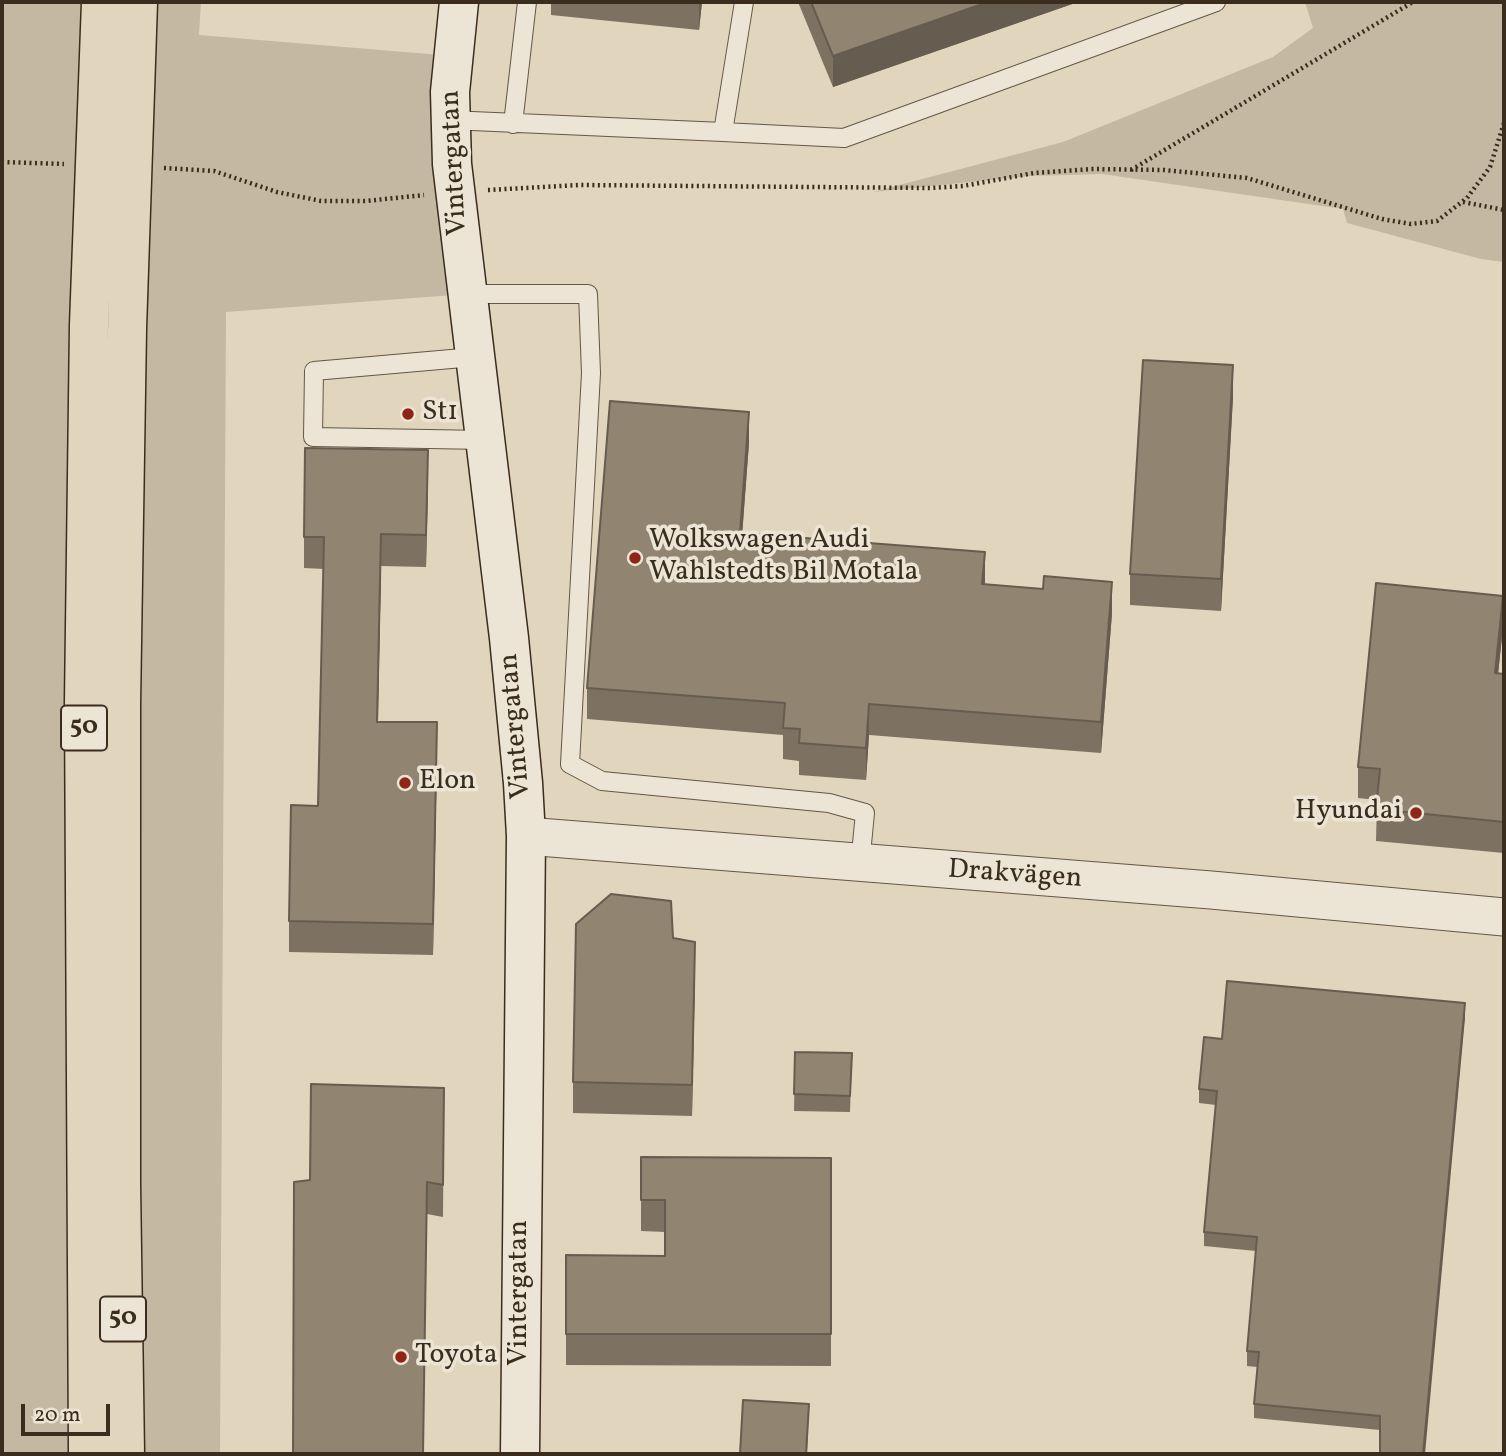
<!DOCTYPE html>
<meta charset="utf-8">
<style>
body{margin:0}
#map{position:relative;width:1506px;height:1456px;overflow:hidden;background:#e2d5bd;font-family:Vollkorn,serif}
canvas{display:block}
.frame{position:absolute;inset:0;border:4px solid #3a2d1e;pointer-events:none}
.scale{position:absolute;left:21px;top:1404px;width:89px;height:32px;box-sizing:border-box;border:4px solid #3a2d1e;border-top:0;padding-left:9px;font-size:21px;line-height:24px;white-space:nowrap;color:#3a2d1e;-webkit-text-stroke:5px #ece4d4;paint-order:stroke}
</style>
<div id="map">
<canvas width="1506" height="1456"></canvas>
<div class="frame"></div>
<div class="scale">20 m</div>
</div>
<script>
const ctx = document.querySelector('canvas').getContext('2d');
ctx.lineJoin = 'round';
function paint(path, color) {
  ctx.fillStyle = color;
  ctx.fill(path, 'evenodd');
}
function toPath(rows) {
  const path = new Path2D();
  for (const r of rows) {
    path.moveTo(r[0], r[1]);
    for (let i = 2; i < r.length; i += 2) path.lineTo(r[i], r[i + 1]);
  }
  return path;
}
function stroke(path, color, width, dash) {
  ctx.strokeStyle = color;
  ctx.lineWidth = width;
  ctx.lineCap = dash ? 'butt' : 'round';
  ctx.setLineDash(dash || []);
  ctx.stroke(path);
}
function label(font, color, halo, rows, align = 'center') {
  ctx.font = font + ' Vollkorn,serif';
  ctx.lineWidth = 7;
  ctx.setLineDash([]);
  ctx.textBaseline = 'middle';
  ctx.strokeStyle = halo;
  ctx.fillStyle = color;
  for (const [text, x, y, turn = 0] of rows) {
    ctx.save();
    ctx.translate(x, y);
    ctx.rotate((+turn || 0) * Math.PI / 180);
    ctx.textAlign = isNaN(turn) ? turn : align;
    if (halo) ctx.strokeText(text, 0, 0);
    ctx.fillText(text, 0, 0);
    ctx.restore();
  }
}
const green = toPath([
 [2,2,201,2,199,35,453,56,467,294,226,312,220,1454,2,1454],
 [1305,2,1504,2,1504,262,1481,259,1347,223,1343,209,1102,174,1029,176,873,192,1063,142,1273,57,1313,28]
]);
const path = toPath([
 [2,162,64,164],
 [164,168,214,171,277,192,321,201,366,201,424,195],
 [1131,170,1413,2],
 [488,190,579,185,930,188,963,186,1034,173,1093,169,1164,170,1247,178,1382,219,1411,224,1437,221,1467,198,1490,167,1504,123],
 [1463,202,1504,210]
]);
const lane = toPath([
 [449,120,723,132,744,2],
 [513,124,527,2],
 [723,132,844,138,1216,2],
 [467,294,588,294,591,373,570,764,602,781,829,803,865,813,860,864],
 [474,357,314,371,313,437,485,440]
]);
const street = toPath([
 [526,836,1211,890,1504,917]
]);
const secondary = toPath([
 [459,2,450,92,452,164,509,638,523,783,526,836,520,1454]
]);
const highway = toPath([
 [88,1454,84,701,89,325,101,2],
 [125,1454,121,1184,121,705,127,329,138,2]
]);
const wall = toPath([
 [551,2,702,2,699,30,551,15],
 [798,2,1078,2,833,87],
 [1233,397,1221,611,1130,605,1130,574],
 [749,443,742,533,985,584,1112,613,1101,753,869,735,866,780,799,775,799,761,783,759,783,735,587,719,587,688],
 [428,482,426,567,381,566,378,722,437,754,433,955,289,952,289,921,318,806,324,569,304,568,304,537],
 [1503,627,1498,673,1504,674,1504,853,1376,841,1377,800,1358,798,1358,767],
 [673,938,695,973,692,1116,573,1113,573,1082],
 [1465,1018,1380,1430,1254,1418,1254,1404,1257,1367,1247,1366,1247,1351,1256,1251,1204,1246,1204,1232,1216,1105,1199,1103,1199,1089,1222,1039],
 [795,1052,852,1053,850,1112,794,1111],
 [444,1088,443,1217,427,1214,310,1180],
 [641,1157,831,1158,831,1366,566,1365,566,1255,665,1256,665,1232,641,1231]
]);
const shadedWall = toPath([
 [699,2,702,2,699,30],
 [988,2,1078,2,833,87,833,56],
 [1233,365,1233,397,1221,611,1221,579],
 [749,412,749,443,740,564,740,533],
 [428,450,428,482,426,567,426,535],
 [381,534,381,566,377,753,377,722],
 [985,552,985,583,982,615,982,584],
 [1112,582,1112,613,1101,753,1101,722],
 [1503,596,1503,627,1495,704,1495,673],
 [869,704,869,735,866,780,866,748],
 [437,722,437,754,433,955,433,924],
 [695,942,695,973,692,1116,692,1085],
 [1465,1003,1465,1018,1425,1454,1423,1454],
 [809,1404,807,1454,806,1454]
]);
const building = toPath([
 [811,2,988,2,833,56,811,2],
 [1143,360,1233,365,1221,579,1130,574,1143,360],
 [610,401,749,412,740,533,985,552,982,584,1043,589,1044,576,1112,582,1101,722,869,704,866,748,799,743,800,729,783,728,785,703,587,688,610,401],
 [305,448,428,450,426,535,381,534,377,722,437,722,433,924,289,921,291,805,318,806,324,537,304,537,305,448],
 [1376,583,1503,596,1495,673,1504,674,1504,822,1376,809,1380,769,1358,767,1376,583],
 [611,894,671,901,673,938,695,942,692,1085,573,1082,576,924,611,894],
 [1227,981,1465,1003,1423,1454,1380,1454,1380,1416,1254,1404,1259,1352,1247,1351,1257,1237,1204,1232,1217,1091,1199,1089,1204,1037,1222,1039,1227,981],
 [795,1052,852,1053,850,1096,794,1094,795,1052],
 [311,1084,444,1088,443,1185,427,1182,423,1454,293,1454,294,1182,310,1180,311,1084],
 [641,1157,831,1158,831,1334,566,1334,566,1255,665,1256,665,1200,641,1200,641,1157],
 [743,1400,809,1404,806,1454,740,1454,743,1400]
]);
const markers = [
 [408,414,7,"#8f2418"],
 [635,558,7,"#8f2418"],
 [405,783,7,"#8f2418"],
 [1416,813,7,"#8f2418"],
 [401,1357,7,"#8f2418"]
];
const shields = [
 [84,728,46],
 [123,1319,46]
];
const shieldNames = [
 ["50",84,728],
 ["50",123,1319]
];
const streetNames = [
 ["Vintergatan",456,163,-93],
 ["Vintergatan",517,726,-95],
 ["Drakvägen",1015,876,4],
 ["Vintergatan",521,1293,-90]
];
const poiNames = [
 ["St1",422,414],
 ["Wolkswagen Audi",649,542],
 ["Wahlstedts Bil Motala",649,574],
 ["Elon",419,783],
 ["Hyundai",1402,813,"right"],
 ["Toyota",415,1357]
];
paint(green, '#c5b8a2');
stroke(lane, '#645746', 20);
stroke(street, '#645746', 39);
stroke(secondary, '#3a2d1e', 41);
stroke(highway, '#3a2d1e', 41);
stroke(path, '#3a2d1e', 4.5, [2, 3.5]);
stroke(lane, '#ece4d4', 18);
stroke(street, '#ece4d4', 37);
stroke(secondary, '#ece4d4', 38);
stroke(highway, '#e2d5bd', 38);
paint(wall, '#7d7261');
paint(shadedWall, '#665c4f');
paint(building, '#918471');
stroke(building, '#665c4f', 2);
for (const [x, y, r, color] of markers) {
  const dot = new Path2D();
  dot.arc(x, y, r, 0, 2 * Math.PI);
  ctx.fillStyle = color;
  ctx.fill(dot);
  stroke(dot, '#ece4d4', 2.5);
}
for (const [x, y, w] of shields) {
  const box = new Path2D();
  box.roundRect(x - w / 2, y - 22.5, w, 45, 5);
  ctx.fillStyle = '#ece4d4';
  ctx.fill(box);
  stroke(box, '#3a2d1e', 2);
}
label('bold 26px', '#3a2d1e', null, shieldNames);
label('28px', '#3a2d1e', '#ece4d4', streetNames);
label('28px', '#3a2d1e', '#ece4d4', poiNames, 'left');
</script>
